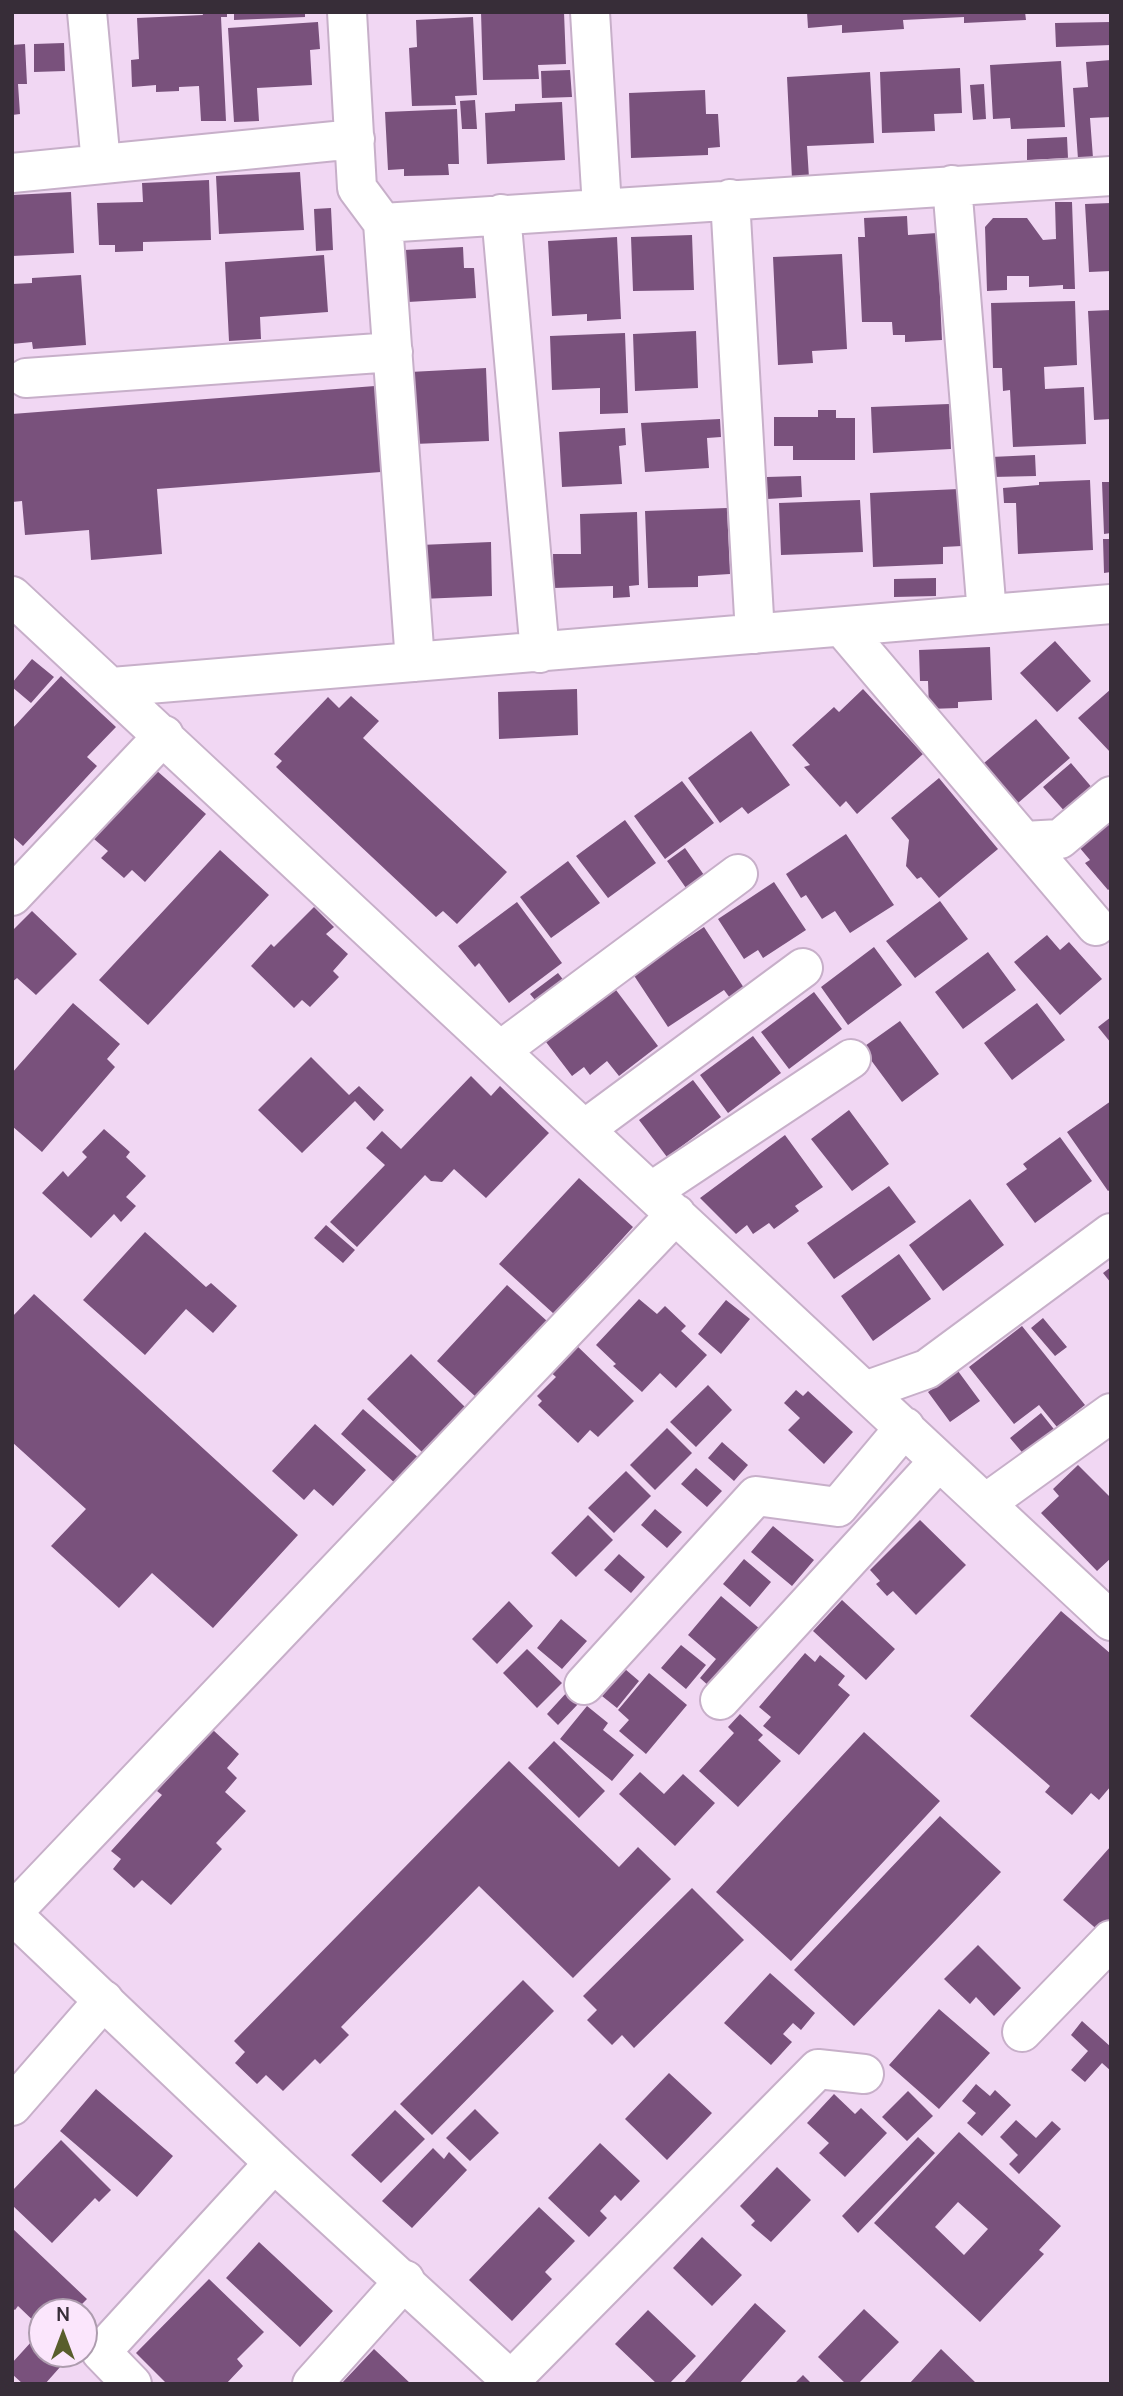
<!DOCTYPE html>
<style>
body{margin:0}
#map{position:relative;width:1123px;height:2396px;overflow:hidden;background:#f1d7f3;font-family:Manrope,sans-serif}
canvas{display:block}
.frame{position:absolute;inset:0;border:14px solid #372d38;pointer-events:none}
.north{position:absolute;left:28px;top:2298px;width:70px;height:70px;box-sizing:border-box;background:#fbe6fc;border:2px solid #ad9cae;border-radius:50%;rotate:0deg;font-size:19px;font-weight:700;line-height:28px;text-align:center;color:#372d38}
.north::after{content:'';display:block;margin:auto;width:24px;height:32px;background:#595e2c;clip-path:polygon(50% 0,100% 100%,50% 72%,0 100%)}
</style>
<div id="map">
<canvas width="1123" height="2396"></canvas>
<div class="frame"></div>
<div class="north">N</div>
</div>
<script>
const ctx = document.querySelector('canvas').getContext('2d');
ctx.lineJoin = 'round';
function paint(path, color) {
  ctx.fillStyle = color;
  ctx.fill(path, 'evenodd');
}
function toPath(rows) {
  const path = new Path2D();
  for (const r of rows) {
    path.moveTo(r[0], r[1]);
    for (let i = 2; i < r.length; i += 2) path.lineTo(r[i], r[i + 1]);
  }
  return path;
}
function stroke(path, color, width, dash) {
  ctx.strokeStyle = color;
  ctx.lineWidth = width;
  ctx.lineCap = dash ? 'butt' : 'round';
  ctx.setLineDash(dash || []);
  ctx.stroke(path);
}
const building = toPath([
 [202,12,227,12,227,17,221,17,226,121,201,121,199,86,179,87,179,91,156,92,156,85,132,87,131,60,139,59,137,18,203,15],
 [234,12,305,12,305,17,234,20],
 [481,12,564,12,566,64,538,65,539,79,483,80],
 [807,12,1025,12,1026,20,964,23,964,17,903,20,904,29,842,33,842,25,808,28],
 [473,17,477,95,455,96,456,105,412,106,409,48,417,47,416,20],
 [318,22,320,49,310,50,312,85,257,88,259,121,234,122,228,28],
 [1111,22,1111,45,1056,47,1055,23],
 [64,43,65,71,34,72,34,44],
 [25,44,27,84,18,84,20,114,12,115,12,45],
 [1111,60,1111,117,1090,118,1093,158,1078,159,1073,88,1088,87,1086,62],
 [1061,61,1065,127,1011,129,1010,118,993,119,990,65],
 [960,68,962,113,934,114,935,131,882,133,880,72],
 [570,70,572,97,542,98,541,71],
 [870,72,874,143,807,146,809,178,792,179,787,77],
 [984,84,986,119,973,120,970,85],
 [705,90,706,114,718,114,720,147,708,148,708,155,631,158,629,93],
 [475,100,477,129,462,129,460,101],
 [562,102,565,160,487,164,485,113,515,111,515,104],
 [457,109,459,164,448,164,449,175,404,176,404,169,388,170,385,112],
 [1067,137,1068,158,1027,160,1027,139],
 [300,172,304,230,219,234,216,176],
 [209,180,211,240,143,242,143,251,115,252,115,245,99,245,97,203,143,202,142,183],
 [71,192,74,253,12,256,12,195],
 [1055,202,1072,202,1075,289,1063,289,1063,285,1029,287,1029,276,1007,276,1007,290,987,291,985,227,993,218,1027,218,1043,240,1056,239],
 [1111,203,1111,271,1089,272,1085,204],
 [331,208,333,250,316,251,314,209],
 [907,216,908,235,937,233,942,340,905,342,905,335,893,335,892,322,862,322,858,237,865,237,864,218],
 [692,235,694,290,633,291,631,237],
 [617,237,621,319,587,321,587,314,552,316,548,241],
 [463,247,464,268,474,268,476,298,408,302,404,250],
 [842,254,847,349,812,351,813,363,778,365,773,257],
 [324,255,328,312,260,317,261,339,229,341,225,262],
 [81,275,86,345,33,349,32,342,12,344,12,284,32,283,32,278],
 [1075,301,1077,365,1044,367,1045,389,1084,387,1086,444,1013,447,1010,390,1003,391,1002,368,993,368,991,303],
 [1111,310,1111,419,1094,420,1088,311],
 [696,331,698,388,635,391,633,334],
 [625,333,628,413,600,414,600,388,552,390,550,336],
 [486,368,489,441,414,444,410,372],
 [375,386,381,472,157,489,162,554,91,560,89,530,25,535,22,501,12,502,12,414],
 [949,404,951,449,873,453,871,407],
 [818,410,836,410,836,418,855,418,855,460,793,460,793,446,774,446,774,417,818,417],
 [720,419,721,437,707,438,709,468,645,472,641,423],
 [625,428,626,445,619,446,622,484,562,487,559,432],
 [1035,455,1036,476,992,477,991,457],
 [801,476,802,497,767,499,767,477],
 [1090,480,1093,550,1018,554,1016,503,1004,503,1003,488,1039,485,1039,482],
 [1102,482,1111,482,1111,533,1104,534],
 [959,489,962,546,943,547,943,564,873,567,870,493],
 [860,500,863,552,781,555,779,503],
 [727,508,730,574,698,576,698,587,648,588,645,511],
 [637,512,639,585,629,586,630,597,613,598,613,586,554,588,553,554,581,554,580,514],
 [1103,539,1111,539,1111,572,1104,573],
 [491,542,492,596,421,599,420,545],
 [936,578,936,596,894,597,894,579],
 [1055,641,1091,681,1057,712,1020,673],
 [990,647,992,700,958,702,958,708,929,709,928,681,920,681,919,650],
 [32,659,54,677,31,703,12,687,12,683],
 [61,676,116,727,87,757,97,766,23,846,12,836,12,729],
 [577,689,578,735,499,739,498,692],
 [863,689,923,754,857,814,846,801,840,807,804,767,810,765,792,745,834,707,839,712],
 [1111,689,1111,753,1078,718],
 [351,696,379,721,363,738,507,872,457,924,443,911,436,917,276,767,282,761,274,754,328,697,339,708],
 [1036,719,1070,758,1018,803,984,763],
 [751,731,790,785,748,814,742,807,720,823,688,778],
 [1071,763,1094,790,1067,814,1043,787],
 [156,770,206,814,145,882,132,870,124,878,101,858,108,851,94,839],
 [939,778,998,849,939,898,921,877,917,879,906,866,909,840,891,818],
 [682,781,714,823,665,859,634,816],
 [625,820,656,863,608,898,576,856],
 [1111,820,1111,888,1108,890,1085,863,1090,860,1079,847],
 [846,834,894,905,850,933,835,911,822,919,806,895,801,898,786,874],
 [685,848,704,875,686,888,667,861],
 [220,850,269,895,148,1025,99,980],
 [568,861,600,903,551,938,520,897],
 [774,882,806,930,763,958,758,950,744,959,718,919],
 [940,901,968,939,915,978,886,941],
 [517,902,562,963,509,1003,479,963,475,967,458,946],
 [314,907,334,927,326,934,348,954,333,971,339,977,310,1007,302,1000,294,1008,251,966,271,944,274,947],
 [32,911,77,954,36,995,17,978,12,982,12,931],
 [704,927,744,988,730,998,724,990,668,1027,633,974],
 [1047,935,1060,950,1069,942,1102,979,1060,1015,1014,962],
 [874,947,902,985,848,1025,821,987],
 [988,952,1016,990,963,1029,935,992],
 [558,973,568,986,541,1007,530,994],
 [616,990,658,1046,619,1076,607,1061,590,1075,584,1067,572,1076,546,1042],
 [814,992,842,1029,789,1069,761,1032],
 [73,1003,120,1044,107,1059,115,1067,42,1152,12,1126,12,1073],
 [1037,1003,1065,1040,1012,1080,984,1043],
 [1111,1017,1111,1043,1098,1027],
 [900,1021,939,1074,902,1102,862,1048],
 [753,1036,781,1073,728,1113,700,1075],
 [311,1057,349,1095,359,1086,384,1110,374,1121,355,1101,302,1153,258,1110],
 [471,1076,491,1096,500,1086,549,1133,486,1198,454,1169,442,1182,431,1181,425,1175,357,1247,330,1222,385,1165,366,1148,382,1131,401,1149],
 [693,1080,721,1117,667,1157,639,1120],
 [1111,1101,1111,1189,1108,1191,1067,1132],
 [849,1110,889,1164,852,1191,811,1139],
 [104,1129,130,1152,126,1157,146,1176,126,1197,136,1206,121,1222,114,1214,91,1238,42,1193,63,1171,68,1177,87,1157,82,1152],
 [785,1135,823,1187,795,1206,799,1211,774,1229,769,1223,753,1234,747,1225,736,1234,700,1198],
 [1060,1137,1092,1181,1035,1223,1006,1184,1027,1169,1023,1164],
 [579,1178,633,1227,554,1314,499,1264],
 [889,1186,916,1222,834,1279,807,1243],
 [970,1199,1004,1245,943,1291,909,1245],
 [326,1225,355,1250,343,1263,314,1238],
 [145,1232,206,1287,211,1283,237,1306,213,1333,186,1309,145,1355,83,1300],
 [899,1254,931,1299,873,1341,841,1296],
 [1111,1267,1111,1283,1103,1273],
 [507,1285,547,1321,476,1397,437,1361],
 [34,1294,298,1535,213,1628,152,1573,119,1608,51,1546,86,1509,12,1442,12,1317],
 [639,1299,657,1314,665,1306,686,1326,681,1331,707,1355,676,1388,660,1373,642,1392,613,1366,616,1364,596,1345],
 [726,1300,750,1319,721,1354,698,1334],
 [1043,1318,1067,1347,1055,1356,1031,1328],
 [1022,1326,1085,1405,1057,1427,1039,1405,1014,1424,969,1367],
 [574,1343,634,1401,598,1437,590,1430,578,1443,538,1405,542,1401,537,1396,556,1377,548,1370],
 [411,1354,465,1407,422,1452,367,1399],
 [958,1371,980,1401,950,1422,928,1392],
 [708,1385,732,1410,696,1447,670,1422],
 [796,1390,803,1396,808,1391,853,1432,824,1464,788,1430,800,1418,784,1403],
 [363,1409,420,1459,397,1485,341,1434],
 [1041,1413,1057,1433,1026,1457,1010,1438],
 [315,1424,366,1470,333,1506,314,1489,304,1500,272,1471],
 [667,1428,692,1453,655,1490,630,1465],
 [722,1442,748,1465,734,1481,708,1458],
 [1078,1465,1111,1498,1111,1558,1097,1571,1041,1513,1059,1496,1053,1489],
 [696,1468,722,1491,707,1507,681,1484],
 [626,1471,651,1496,614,1533,588,1508],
 [655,1509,682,1532,667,1548,641,1525],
 [588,1515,613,1540,576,1577,551,1553],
 [920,1520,966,1565,916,1615,893,1591,887,1596,876,1584,880,1581,870,1570],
 [773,1526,814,1560,792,1586,751,1552],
 [619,1554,645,1577,631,1593,604,1570],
 [744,1559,771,1582,750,1607,723,1584],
 [721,1596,760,1629,710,1687,700,1678,716,1659,688,1635],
 [842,1600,895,1649,866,1680,813,1631],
 [509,1601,533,1626,497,1664,472,1639],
 [1061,1611,1111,1654,1111,1786,1099,1800,1091,1793,1072,1815,1045,1792,1050,1786,970,1716],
 [561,1619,587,1641,562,1669,537,1648],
 [681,1645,706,1665,686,1689,661,1668],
 [527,1649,562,1683,537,1708,503,1673],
 [805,1653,815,1662,820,1655,845,1676,838,1685,850,1695,799,1755,763,1726,771,1717,759,1707],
 [625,1669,639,1681,617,1708,602,1696],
 [649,1673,687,1705,646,1754,619,1731,629,1720,618,1710],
 [568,1691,580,1702,558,1725,547,1714],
 [587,1706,608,1723,603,1730,634,1755,612,1781,560,1739],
 [740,1714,763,1735,758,1740,781,1761,738,1807,699,1771,734,1733,728,1727],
 [213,1730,239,1754,227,1768,237,1778,225,1792,246,1811,216,1843,222,1849,171,1905,142,1880,134,1888,113,1869,121,1859,111,1851,162,1795,157,1791],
 [864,1732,940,1801,791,1961,716,1892],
 [554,1741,605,1791,579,1818,528,1768],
 [509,1761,619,1867,638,1847,671,1879,573,1978,479,1886,341,2027,349,2035,320,2064,315,2059,283,2091,266,2075,257,2084,235,2063,245,2052,234,2041],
 [640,1772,664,1794,683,1774,715,1803,675,1846,619,1794],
 [940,1816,1001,1872,854,2026,794,1970],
 [1111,1846,1111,1920,1100,1932,1063,1900],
 [692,1888,744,1940,634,2048,622,2035,612,2045,587,2020,597,2010,583,1996],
 [978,1945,1021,1988,994,2016,976,1997,970,2004,944,1979],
 [770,1973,815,2013,801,2030,793,2023,783,2034,792,2042,771,2065,724,2023],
 [523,1980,554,2011,432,2135,400,2104],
 [939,2009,990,2053,939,2109,889,2065],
 [1082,2021,1111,2047,1111,2071,1102,2063,1085,2082,1071,2070,1088,2051,1071,2035],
 [669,2073,712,2113,667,2160,625,2119],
 [976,2084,990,2096,995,2090,1011,2105,982,2136,967,2123,976,2113,962,2101],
 [96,2089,173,2156,137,2197,60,2131],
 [908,2091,933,2116,907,2141,882,2117],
 [834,2094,855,2114,861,2108,887,2133,845,2177,819,2153,829,2143,807,2123],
 [475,2109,499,2133,470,2161,446,2138],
 [395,2110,425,2139,381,2183,351,2155],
 [1016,2120,1036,2138,1052,2121,1061,2129,1019,2174,1009,2164,1018,2155,1000,2137],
 [959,2132,1061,2226,1039,2250,1044,2254,980,2322,874,2223],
 [958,2202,988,2229,964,2255,935,2227],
 [918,2137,935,2153,858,2233,842,2216],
 [61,2140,111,2190,99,2202,95,2198,52,2243,12,2205,12,2191],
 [600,2143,640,2181,621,2201,615,2195,600,2211,607,2218,589,2237,548,2198],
 [433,2148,444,2159,449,2152,467,2170,412,2228,382,2201],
 [777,2167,811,2200,771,2242,751,2225,755,2221,740,2206],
 [539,2207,575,2241,545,2272,552,2279,512,2321,469,2280],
 [12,2228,87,2299,74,2312,42,2312,42,2329,18,2306,15,2310,12,2308],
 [702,2237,742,2275,712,2306,673,2268],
 [259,2242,333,2311,300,2347,226,2278],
 [209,2279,264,2332,237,2359,243,2366,226,2384,167,2384,136,2353],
 [755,2303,786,2331,739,2384,683,2384],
 [864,2309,899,2342,858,2384,846,2384,818,2357],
 [648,2310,696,2356,669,2384,657,2384,615,2344],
 [32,2341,42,2349,42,2354,48,2354,61,2366,45,2384,23,2384,12,2374,12,2363],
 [374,2349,411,2384,341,2384],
 [941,2349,977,2384,909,2384],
 [803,2375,812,2384,794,2384]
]);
const minor = toPath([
 [87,12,101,164],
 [347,12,357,188,383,223,1111,176],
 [590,12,602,207],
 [12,173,355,139],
 [952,185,987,614],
 [730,199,755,634],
 [501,214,540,653],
 [383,223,415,662],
 [26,378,393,352],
 [12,596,1111,1621],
 [842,627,1096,926],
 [112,687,1111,604],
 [1024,841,1060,839,1111,796],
 [12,896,164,735],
 [501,1050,738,874],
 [585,1129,803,968],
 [652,1191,851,1059],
 [865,1391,927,1369,1111,1233],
 [986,1503,1111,1413],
 [584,1685,756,1496,838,1507,905,1427],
 [720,1700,939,1461],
 [12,1913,676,1214],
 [1022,2032,1111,1940],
 [12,2106,104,2000],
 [511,2380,818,2069,864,2074],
 [132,2384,101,2352,274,2163],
 [312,2384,405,2280]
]);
const tertiary = toPath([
 [12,1914,274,2163,515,2384]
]);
paint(building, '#79517c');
stroke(minor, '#c7afc9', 42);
stroke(tertiary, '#c7afc9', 42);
stroke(minor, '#fff', 38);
stroke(tertiary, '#fff', 38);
</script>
